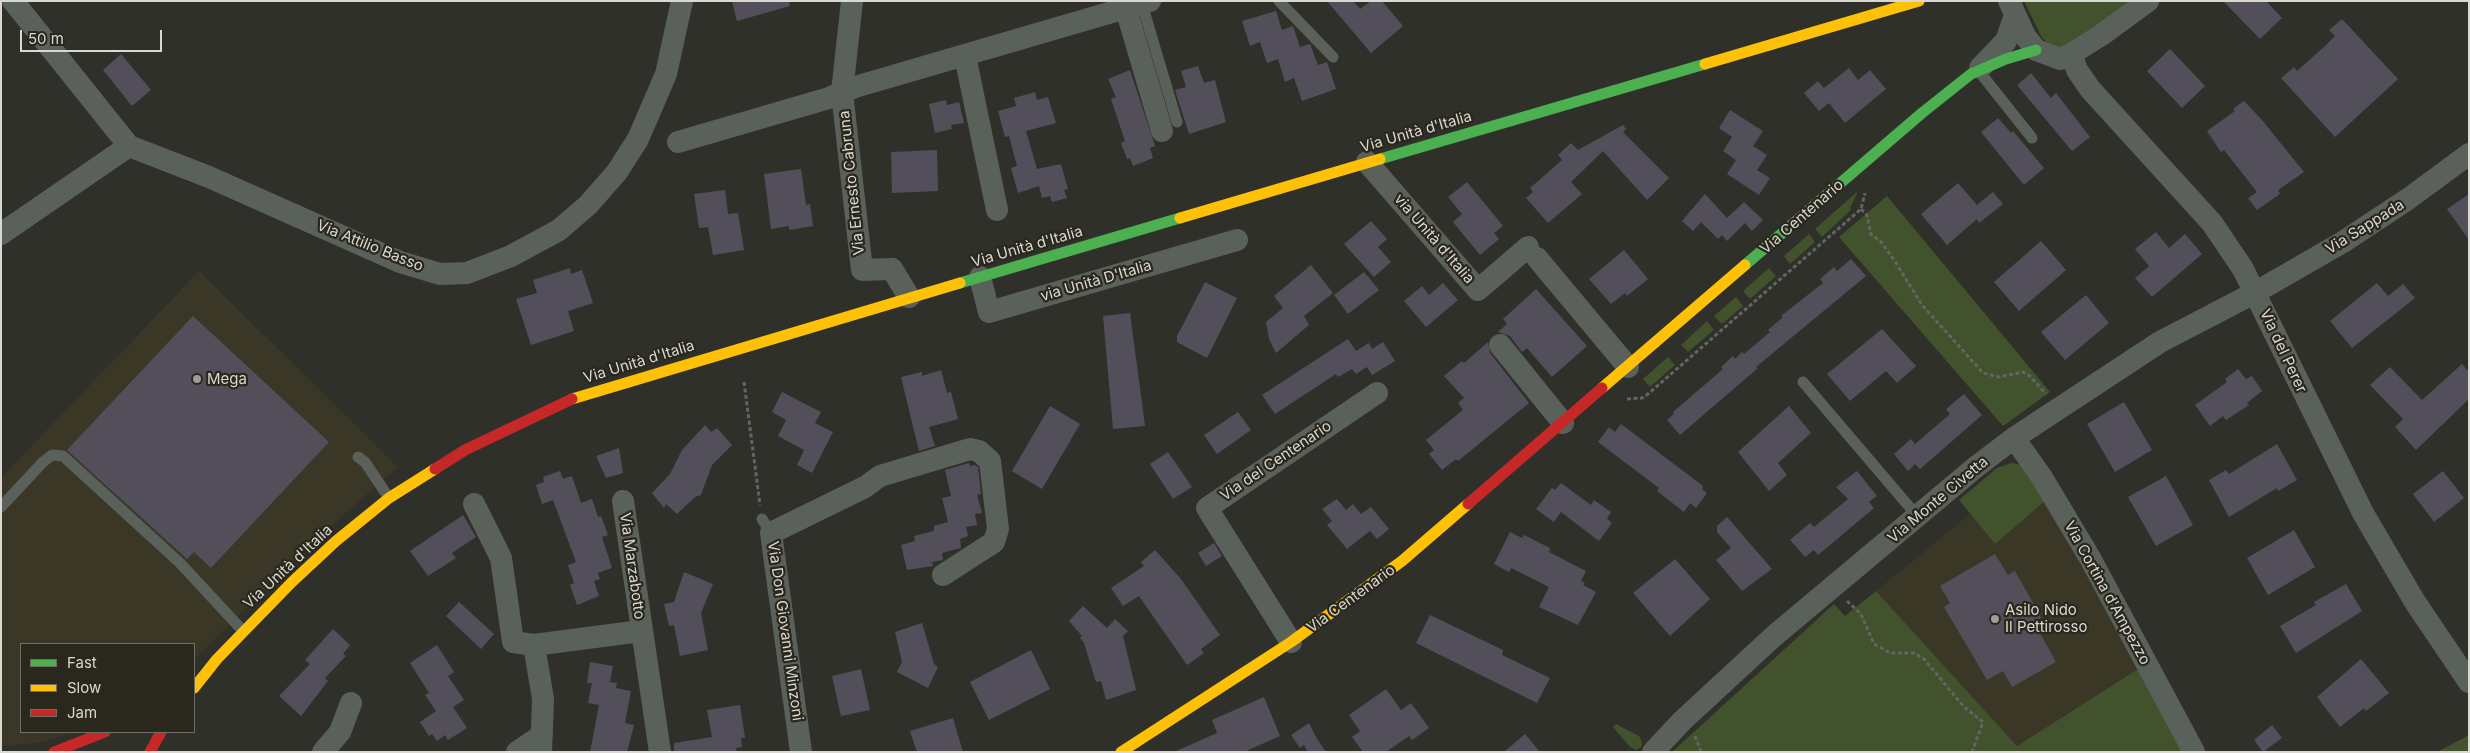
<!DOCTYPE html>
<meta charset="utf-8">
<style>
body{margin:0}
#map{position:relative;width:2470px;height:753px;overflow:hidden;background:#30302a;font-family:Inter,sans-serif}
canvas{display:block}
.frame{position:absolute;inset:0;border:2px solid #d9d8d1;pointer-events:none}
.legend{position:absolute;left:20px;top:643px;width:175px;height:90px;box-sizing:border-box;background:#2a281d;border:1px solid #706e65;margin:0;padding:6px 9px;list-style:none;font-size:15px;color:#d9d8d1}
.legend li{display:flex;align-items:center;gap:10px;height:25px}
.legend b{width:25px;border:1px solid #706e65}
.scale{position:absolute;left:20px;top:30px;width:142px;height:22px;box-sizing:border-box;border:2px solid #d9d8d1;border-top:0;padding-left:6px;font-size:15px;line-height:18px;white-space:nowrap;color:#d9d8d1;-webkit-text-stroke:4px #2a281d;paint-order:stroke}
</style>
<div id="map">
<canvas width="2470" height="753"></canvas>
<div class="frame"></div>
<ul class="legend">
<li><b style="height:6px;background:#4caf50"></b>Fast</li>
<li><b style="height:6px;background:#ffc107"></b>Slow</li>
<li><b style="height:6px;background:#c62828"></b>Jam</li>
</ul>
<div class="scale">50 m</div>
</div>
<script>
const ctx = document.querySelector('canvas').getContext('2d');
ctx.lineJoin = 'round';
function paint(path, color) {
  ctx.fillStyle = color;
  ctx.fill(path, 'evenodd');
}
function toPath(rows) {
  const path = new Path2D();
  for (const r of rows) {
    path.moveTo(r[0], r[1]);
    for (let i = 2; i < r.length; i += 2) path.lineTo(r[i], r[i + 1]);
  }
  return path;
}
function stroke(path, color, width, dash) {
  ctx.strokeStyle = color;
  ctx.lineWidth = width;
  ctx.lineCap = dash ? 'butt' : 'round';
  ctx.setLineDash(dash || []);
  ctx.stroke(path);
}
function label(font, color, halo, rows, align = 'center') {
  ctx.font = font + ' Inter,sans-serif';
  ctx.lineWidth = 4.5;
  ctx.setLineDash([]);
  ctx.textBaseline = 'middle';
  ctx.strokeStyle = halo;
  ctx.fillStyle = color;
  for (const [text, x, y, turn = 0] of rows) {
    ctx.save();
    ctx.translate(x, y);
    ctx.rotate((+turn || 0) * Math.PI / 180);
    ctx.textAlign = isNaN(turn) ? turn : align;
    if (halo) ctx.strokeText(text, 0, 0);
    ctx.fillText(text, 0, 0);
    ctx.restore();
  }
}
const built = toPath([
 [199,271,398,467,325,531,194,660,194,644,21,644,21,732,74,732,37,743,1,746,1,478],
 [2046,500,2138,669,2017,746,1876,591,1970,514,1995,544]
]);
const green = toPath([
 [2024,1,2140,1,2065,48,2053,48,2042,38],
 [1858,191,1850,208,1851,210,1822,237,1815,229],
 [1887,196,2050,392,2003,426,1839,237],
 [1809,234,1815,242,1790,264,1784,256],
 [1769,268,1776,276,1750,299,1743,291],
 [1736,297,1743,306,1722,324,1714,316],
 [1707,321,1714,330,1688,352,1681,345],
 [1668,357,1675,365,1650,387,1643,379],
 [2011,463,2024,465,2046,500,1995,544,1959,500,1997,468],
 [1876,591,2017,746,2138,669,2183,752,1672,752,1834,604,1845,616],
 [1616,724,1639,736,1642,742,1641,747,1637,750,1630,747,1613,727],
 [2469,735,2469,752,2437,752]
]);
const building = toPath([
 [732,1,789,1,790,6,737,21],
 [1327,1,1353,1,1360,9,1371,1,1382,1,1403,26,1371,53],
 [2223,1,2266,1,2282,18,2260,39],
 [1276,11,1282,30,1293,26,1300,47,1310,44,1318,65,1327,62,1336,89,1302,101,1294,78,1285,82,1278,59,1267,63,1260,42,1250,46,1242,21],
 [2342,19,2398,79,2335,137,2281,78,2294,67,2297,71,2325,46,2335,36,2329,30],
 [2170,49,2205,86,2182,108,2147,71],
 [121,54,151,90,132,106,103,70],
 [1198,66,1204,83,1215,80,1226,122,1189,134,1175,90,1186,87,1181,71],
 [1849,68,1858,80,1870,70,1886,89,1845,123,1829,103,1819,111,1804,93,1818,81,1824,88],
 [1130,70,1155,146,1150,148,1153,158,1133,166,1130,158,1127,159,1121,143,1125,141,1111,99,1116,97,1108,79],
 [2031,73,2051,98,2056,93,2090,137,2072,151,2017,85],
 [1035,92,1037,100,1048,97,1056,123,1026,131,1037,169,1061,164,1068,189,1064,190,1067,198,1052,202,1050,196,1042,198,1039,186,1018,193,1011,168,1017,166,1009,136,1005,137,998,111,1016,106,1014,98],
 [946,100,947,105,959,102,964,123,951,125,952,129,935,133,929,104],
 [2244,101,2262,120,2304,172,2278,190,2280,194,2257,210,2248,198,2257,192,2224,150,2221,152,2207,131,2235,111,2233,109],
 [1730,110,1763,131,1753,146,1767,155,1757,170,1770,178,1759,195,1727,174,1736,160,1723,151,1732,137,1719,128],
 [1998,118,2011,133,2013,131,2044,168,2024,185,1981,132],
 [1623,125,1626,129,1623,132,1669,178,1647,200,1603,151,1571,182,1582,194,1548,223,1526,198,1533,192,1530,188,1562,160,1558,155,1571,143,1578,150],
 [937,150,938,191,892,193,891,152],
 [801,169,806,205,810,204,813,226,789,230,789,226,771,229,764,174],
 [1467,182,1503,226,1494,233,1499,239,1480,255,1453,222,1462,214,1448,197],
 [1958,183,1977,205,1993,192,2003,204,1979,223,1977,219,1947,245,1921,214],
 [725,190,728,214,738,213,744,250,713,255,708,227,699,228,694,194],
 [1705,194,1727,218,1744,202,1763,220,1752,231,1745,223,1727,241,1722,235,1718,239,1701,222,1693,231,1682,221],
 [2469,194,2469,240,2447,209],
 [1371,221,1387,239,1378,247,1391,262,1374,277,1344,244],
 [2156,232,2169,248,2185,234,2202,254,2152,297,2135,278,2149,266,2135,249],
 [2041,241,2066,270,2019,311,1994,282],
 [1624,250,1648,279,1627,296,1625,293,1611,304,1589,279],
 [1851,259,1866,276,1756,367,1758,368,1680,435,1667,420,1674,414,1673,412,1723,369,1721,367,1733,356,1735,359,1742,352,1744,354,1770,332,1768,330,1783,317,1781,316,1823,283,1820,279,1834,267,1837,271],
 [1311,265,1333,293,1304,316,1309,325,1276,353,1269,339,1266,322,1283,308,1274,296],
 [570,268,571,274,582,270,593,303,568,311,574,331,531,345,516,299,537,293,533,280],
 [1364,272,1379,290,1348,314,1334,295],
 [1205,282,1237,298,1207,358,1177,342,1177,336],
 [1443,283,1458,300,1426,327,1404,301,1422,286,1429,295],
 [2377,283,2388,296,2403,284,2415,298,2352,348,2330,321],
 [1536,289,1587,346,1552,377,1527,348,1522,352,1510,336,1498,332,1507,324,1503,319],
 [2086,295,2109,323,2065,360,2041,332],
 [1130,313,1145,426,1113,429,1103,316],
 [193,316,329,442,211,568,194,552,187,559,67,450],
 [1882,329,1916,366,1897,383,1886,371,1850,401,1827,374],
 [1348,339,1356,351,1369,343,1372,349,1383,342,1395,361,1372,375,1367,367,1356,374,1352,369,1338,377,1336,374,1275,414,1262,395],
 [1488,342,1490,353,1529,403,1458,461,1456,459,1442,470,1429,454,1434,450,1426,440,1463,410,1458,403,1464,398,1444,376,1462,361,1464,363],
 [2462,364,2469,372,2469,399,2416,450,2395,427,2403,419,2370,385,2390,367,2422,400],
 [2238,369,2246,379,2252,376,2262,391,2247,403,2249,405,2226,420,2223,416,2210,426,2195,405,2227,382,2225,379],
 [941,370,947,393,951,392,958,419,929,427,935,446,919,451,901,377,922,372,922,376],
 [782,392,821,412,815,423,833,432,812,473,797,465,804,450,778,436,786,420,772,412],
 [1964,394,1982,415,1920,469,1915,464,1908,471,1894,454,1911,439,1915,444,1950,414,1946,409],
 [2124,402,2152,450,2115,472,2087,424],
 [1050,406,1080,424,1042,489,1012,471],
 [1789,406,1811,433,1778,463,1787,475,1769,491,1738,452],
 [1238,412,1251,430,1217,454,1204,435],
 [1621,424,1703,486,1702,489,1707,493,1696,508,1690,503,1684,512,1657,491,1659,488,1598,442,1609,427,1615,432],
 [705,425,711,432,717,428,732,445,712,465,701,495,695,497,677,514,666,504,664,508,652,493,670,474,682,450],
 [2277,444,2297,480,2278,491,2277,488,2229,517,2209,480,2226,470,2229,474],
 [619,448,623,473,606,478,596,456],
 [1168,452,1192,487,1173,499,1150,464],
 [969,463,970,466,975,465,978,467,981,494,977,495,982,513,975,514,977,525,966,527,968,536,960,539,961,548,942,553,943,560,932,562,933,566,907,570,901,545,915,541,914,536,934,531,934,526,948,522,942,498,951,496,945,470],
 [560,471,563,479,572,476,581,503,592,499,598,517,601,516,608,535,602,537,612,568,598,573,600,579,594,581,599,596,577,605,570,585,574,583,568,565,576,562,553,500,542,504,536,485,544,482,543,477],
 [1857,471,1877,496,1869,502,1874,508,1818,555,1814,550,1805,557,1790,540,1810,523,1814,527,1848,499,1836,487],
 [2443,471,2464,498,2434,522,2413,494],
 [2166,476,2193,525,2156,546,2128,497],
 [1561,483,1591,505,1594,500,1611,512,1607,519,1612,523,1599,541,1561,512,1554,522,1536,509,1552,488,1555,490],
 [1337,499,1346,510,1353,504,1361,514,1371,507,1389,529,1377,539,1370,531,1347,549,1327,525,1332,521,1322,509],
 [463,515,476,537,452,553,456,558,428,576,410,551],
 [1727,517,1772,569,1742,591,1716,560,1731,548,1717,532,1717,526],
 [2294,530,2315,567,2268,595,2247,558],
 [1510,532,1522,538,1524,535,1550,548,1549,552,1586,571,1581,581,1585,583,1583,585,1596,592,1578,625,1539,607,1549,587,1511,568,1509,572,1494,564],
 [1214,543,1222,556,1206,566,1198,553],
 [1155,550,1181,579,1220,635,1201,649,1204,653,1187,665,1139,596,1123,606,1111,588,1144,566,1141,562],
 [1995,554,2008,575,2015,571,2027,592,2041,618,2034,622,2056,662,2012,687,2003,671,1987,680,1944,607,1950,603,1940,586],
 [1675,559,1710,599,1670,636,1633,593],
 [684,572,713,584,701,613,708,650,680,656,674,625,669,626,664,604,674,602],
 [2346,584,2362,611,2296,653,2280,626,2316,605,2314,602],
 [459,602,494,634,481,649,446,616],
 [1083,606,1107,628,1115,619,1128,631,1123,636,1136,690,1106,700,1101,681,1096,682,1084,643,1080,638,1082,636,1069,621],
 [1430,615,1503,650,1502,655,1550,678,1537,703,1416,643],
 [922,623,934,664,938,667,928,688,897,672,902,662,895,632],
 [333,629,350,645,343,654,346,656,325,678,328,681,301,716,279,696,310,664,305,660],
 [437,645,454,672,448,676,464,700,453,707,467,728,448,740,445,735,437,741,432,734,429,736,420,722,436,711,425,695,429,693,410,663],
 [1031,650,1050,689,989,720,970,682],
 [2361,659,2389,693,2366,711,2364,708,2340,727,2317,697],
 [590,662,613,666,610,682,617,683,616,688,631,691,625,723,634,725,627,752,590,752,599,705,588,703,592,683,587,683],
 [861,669,870,710,841,716,832,676],
 [1386,689,1401,710,1411,703,1429,728,1412,740,1409,736,1386,752,1363,752,1352,737,1360,731,1349,715],
 [1264,697,1280,736,1244,752,1174,752,1217,733,1212,720],
 [740,705,745,738,741,738,742,747,736,748,737,752,674,752,674,743,712,737,707,710],
 [953,718,963,752,917,752,910,731],
 [1309,723,1317,739,1326,752,1308,752,1304,745,1300,748,1291,735],
 [2272,725,2282,738,2263,752,2254,740],
 [1525,734,1540,752,1504,752]
]);
const path = toPath([
 [1861,209,1867,215,1871,234,1882,243,1896,263,1922,305,1983,373,1999,377,2023,372,2030,376,2046,394],
 [744,382,760,505],
 [1627,399,1642,398,1648,394,1861,209,1865,193],
 [1847,601,1861,614,1874,644,1890,653,1914,653,1924,659,1964,707,1983,722,1972,752],
 [1695,736,1701,752]
]);
const lane = toPath([
 [1279,1,1333,57],
 [1142,4,1177,122],
 [1978,70,2032,138],
 [1803,382,1918,517],
 [358,457,365,462,389,498],
 [1,507,43,462,52,455,63,456,180,563,243,631],
 [762,519,771,533]
]);
const street = toPath([
 [13,1,129,146],
 [852,1,842,92,862,270,892,269,909,297],
 [2009,1,2025,36,2036,50,2060,59,2071,54,2100,36,2148,1],
 [1126,9,1162,131],
 [2071,54,2077,70,2090,89,2212,223,2243,269,2363,513,2415,602,2469,682],
 [965,56,997,210],
 [1980,68,2006,41,2015,15],
 [678,142,829,98,855,87,1150,1],
 [1367,162,1478,290,1528,247],
 [1,234,129,146,209,177,400,262,440,274,467,273,511,256,559,230,588,205,617,172,638,139,666,74,682,1],
 [1537,258,1628,367],
 [980,277,989,312,1237,240],
 [1500,345,1563,423],
 [2014,438,2041,476,2090,558,2194,752],
 [623,501,660,752],
 [474,504,501,558,513,642,534,645],
 [1291,642,1207,508,1377,393],
 [323,752,340,732,351,703],
 [517,752,542,735],
 [541,752,543,699,534,645,641,631],
 [801,752,771,533,865,487,880,476,970,449,979,451,990,461,998,529,994,542,943,575],
 [1653,752,1682,721,1774,636,1977,466,2014,438,2160,342,2256,292,2343,242,2408,199,2469,154]
]);
const fast = toPath([
 [1380,159,1705,64],
 [1745,265,1922,113,1971,74,2006,59,2036,50],
 [960,283,1180,218]
]);
const slow = toPath([
 [1705,64,1919,1],
 [1180,218,1380,159],
 [1602,388,1745,265],
 [572,399,960,283],
 [194,688,217,659,292,582,336,541,389,498,435,469],
 [1121,752,1291,642,1402,561,1468,504]
]);
const jam = toPath([
 [435,469,465,450,572,399],
 [1468,504,1602,388],
 [54,752,105,732],
 [150,752,161,732]
]);
const markers = [
 [197,379,5,"#9e9d97"],
 [1995,619,5,"#9e9d97"]
];
const streetNames = [
 ["Via Unità d'Italia",1416,132,-16],
 ["Via Ernesto Cabruna",852,183,-96],
 ["Via Centenario",1802,217,-41],
 ["Via Sappada",2365,227,-32],
 ["via Unità d'Italia",1434,239,49],
 ["Via Attilio Basso",370,246,22],
 ["Via Unità d'Italia",1027,247,-16],
 ["via Unità D'Italia",1096,281,-16],
 ["Via del Perer",2283,351,65],
 ["Via Unità d'Italia",639,362,-17],
 ["Via del Centenario",1276,461,-34],
 ["Via Monte Civetta",1938,500,-40],
 ["Via Marzabotto",632,566,82],
 ["Via Unità d'Italia",288,567,-43],
 ["Via Cortina d'Ampezzo",2107,593,61],
 ["Via Centenario",1351,599,-36],
 ["Via Don Giovanni Minzoni",785,631,82]
];
const poiNames = [
 ["Mega",207,379],
 ["Asilo Nido",2005,610],
 ["Il Pettirosso",2005,627]
];
paint(built, '#3a3727');
paint(green, '#41522d');
paint(building, '#534f5a');
stroke(path, '#626661', 3, [4, 2.5]);
stroke(lane, '#5a615a', 11);
stroke(street, '#5a615a', 22);
stroke(fast, '#4caf50', 11);
stroke(slow, '#ffc107', 11);
stroke(jam, '#c62828', 11);
for (const [x, y, r, color] of markers) {
  const dot = new Path2D();
  dot.arc(x, y, r, 0, 2 * Math.PI);
  ctx.fillStyle = color;
  ctx.fill(dot);
  stroke(dot, '#2a281d', 2);
}
label('15px', '#d9d8d1', '#2a281d', streetNames);
label('15px', '#d9d8d1', '#2a281d', poiNames, 'left');
</script>
